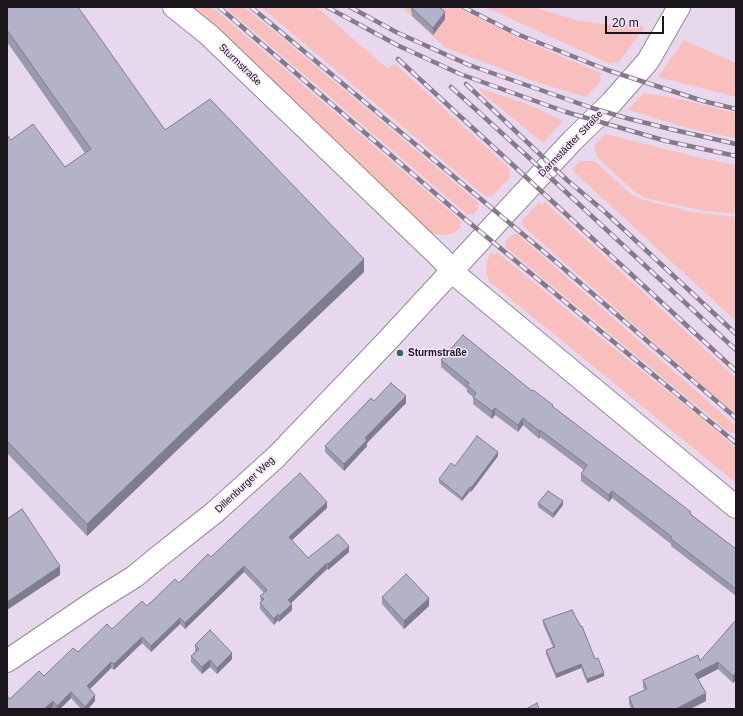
<!DOCTYPE html>
<meta charset="utf-8">
<style>
body{margin:0}
#map{position:relative;width:743px;height:716px;overflow:hidden;background:#e8d8ed;font-family:Helvetica,sans-serif}
canvas{display:block}
.frame{position:absolute;inset:0;border:8px solid #1a141b;pointer-events:none}
.scale{position:absolute;left:605px;top:16px;width:59px;height:18px;box-sizing:border-box;border:2px solid #1a141b;border-top:0;padding-left:5px;font-size:12px;line-height:14px;white-space:nowrap;color:#1a141b;-webkit-text-stroke:3px #f5e5fa;paint-order:stroke}
</style>
<div id="map">
<canvas width="743" height="716"></canvas>
<div class="frame"></div>
<div class="scale">20 m</div>
</div>
<script>
const ctx = document.querySelector('canvas').getContext('2d');
ctx.lineJoin = 'round';
function paint(path, color) {
  ctx.fillStyle = color;
  ctx.fill(path, 'evenodd');
}
function toPath(rows) {
  const path = new Path2D();
  for (const r of rows) {
    path.moveTo(r[0], r[1]);
    for (let i = 2; i < r.length; i += 2) path.lineTo(r[i], r[i + 1]);
  }
  return path;
}
function stroke(path, color, width, dash) {
  ctx.strokeStyle = color;
  ctx.lineWidth = width;
  ctx.lineCap = dash ? 'butt' : 'round';
  ctx.setLineDash(dash || []);
  ctx.stroke(path);
}
function label(font, color, halo, rows, align = 'center') {
  ctx.font = font + ' Helvetica,sans-serif';
  ctx.lineWidth = 3;
  ctx.setLineDash([]);
  ctx.textBaseline = 'middle';
  ctx.strokeStyle = halo;
  ctx.fillStyle = color;
  for (const [text, x, y, turn = 0] of rows) {
    ctx.save();
    ctx.translate(x, y);
    ctx.rotate((+turn || 0) * Math.PI / 180);
    ctx.textAlign = isNaN(turn) ? turn : align;
    if (halo) ctx.strokeText(text, 0, 0);
    ctx.fillText(text, 0, 0);
    ctx.restore();
  }
}
const green = toPath([
 [187,7,212,7,462,222,459,224,461,227,454,233,445,235,425,232],
 [225,7,244,7,271,29,479,203,477,206,479,208,473,215,471,213,468,215],
 [261,7,315,7,320,10,388,69,394,63,511,170,508,173,511,176,491,197,488,195,486,197],
 [402,7,456,7,516,37,603,74,599,78,602,80,586,97,539,83,444,47],
 [485,7,533,7,580,21,604,24,626,23,645,27,618,63,614,62,611,64],
 [684,40,736,63,736,97,658,77],
 [479,88,527,104,563,121,543,143,481,92],
 [644,93,675,98,736,113,736,138,695,130,628,110],
 [605,134,701,158,736,165,736,214,705,211,645,198,635,192,597,157,594,146],
 [580,161,594,161,632,195,644,200,692,212,736,217,736,321,574,172,572,169],
 [539,202,542,205,545,202,736,378,736,415,523,226,523,224,521,222],
 [516,233,736,426,736,433,730,433,504,246,506,244,505,242,511,235,513,236],
 [491,252,495,255,497,252,613,348,706,422,736,448,736,483,490,282,486,273,487,262]
]);
const minor = toPath([
 [174,7,209,35,442,259,451,271,736,507],
 [7,661,97,600,134,577,157,558,215,512,276,457,388,340,572,141,612,102,648,61,679,7]
]);
const rail = toPath([
 [219,7,465,219,736,443],
 [251,7,555,261,736,418],
 [327,7,397,45,460,74,566,112,666,141,736,156],
 [350,7,398,33,469,65,592,108,626,118,670,129,736,144],
 [463,7,517,34,607,70,703,101,736,109],
 [398,59,736,371],
 [466,84,567,180,605,212,736,334],
 [451,87,526,155,736,350]
]);
const wall = toPath([
 [7,7,165,130,364,272,87,536,7,453,7,135,11,140,65,167,85,153,7,42],
 [411,7,439,7,445,19,433,35,412,16,412,13,411,12],
 [441,360,532,391,736,549,736,596,671,546,671,544,612,498,609,502,581,481,581,474,584,470,540,437,539,439,523,425,518,432,495,415,492,419,473,404,473,397,467,392,467,389,441,367],
 [374,401,406,403,367,443,367,446,344,471,325,452,325,446],
 [498,456,471,492,470,491,462,501,439,483,439,479,455,466],
 [538,503,563,505,553,518,538,507],
 [327,508,291,540,308,558,349,552,328,570,327,569,291,603,292,610,279,622,278,620,274,625,260,609,260,603,261,602,260,596,264,593,244,572,185,629,180,624,151,652,142,643,114,670,111,668,90,689,95,701,88,709,81,709,71,698,60,709,55,709,53,707,51,709,7,709,10,699,78,652,147,606,179,583,211,557],
 [382,597,429,606,404,629,382,604],
 [543,620,595,659,604,676,587,683,581,668,556,678,546,654,546,650,553,647,543,624],
 [736,620,736,680,733,683,718,669,698,679,706,701,690,709,631,709,629,704,629,697,645,690,643,688,643,680,700,661],
 [195,645,232,659,217,674,210,667,202,674,191,662,191,656,195,652]
]);
const shadedWall = toPath([
 [445,12,445,19,433,35,433,28],
 [364,259,364,272,87,536,87,524],
 [406,396,406,403,367,443,367,446,344,471,344,464,365,438],
 [495,408,495,415,492,419,492,411],
 [523,418,523,425,518,432,518,425],
 [540,430,540,437,539,439,539,431],
 [498,452,498,456,471,492,471,488],
 [470,487,470,491,462,501,462,498],
 [612,491,612,498,609,502,609,495],
 [563,501,563,505,553,518,553,514],
 [327,502,327,508,289,543,289,537],
 [349,546,349,552,328,570,328,564],
 [327,563,327,569,288,606,288,600],
 [60,566,60,575,7,610,7,602],
 [244,566,244,572,185,629,185,623],
 [429,598,429,606,404,629,404,621],
 [292,604,292,610,279,622,279,616],
 [278,614,278,620,274,625,274,619],
 [180,618,180,624,151,652,151,646],
 [142,637,142,643,114,670,114,664],
 [232,653,232,659,217,674,217,668],
 [210,660,210,667,202,674,202,667],
 [111,662,111,668,87,692,87,686],
 [718,662,718,669,695,681,695,674],
 [581,664,581,668,556,678,556,674],
 [736,672,736,680,733,683,733,676],
 [604,673,604,676,587,683,587,679],
 [71,692,71,698,60,709,57,709,57,706],
 [706,693,706,701,690,709,676,709],
 [95,695,95,701,88,709,85,709,85,707],
 [53,701,53,707,51,709,44,709]
]);
const building = toPath([
 [7,7,78,7,165,130,210,99,364,259,87,524,7,441,7,135,11,140,33,124,65,167,91,149,7,30,7,7],
 [413,7,439,7,445,12,433,28,412,8,413,7],
 [463,335,532,391,533,390,553,405,552,406,691,512,690,514,736,549,736,589,671,539,672,537,612,491,609,495,581,474,587,465,540,430,539,431,523,418,518,425,495,408,492,411,473,397,476,393,467,385,469,383,441,360,463,335],
 [391,383,406,396,365,438,367,440,344,464,325,446,371,398,374,401,391,383],
 [477,436,498,452,471,488,470,487,462,498,439,479,451,463,455,466,477,436],
 [300,473,327,502,289,537,308,558,338,534,349,546,328,564,327,563,288,600,292,604,279,616,278,614,274,619,260,603,264,599,260,596,267,590,244,566,185,623,180,618,151,646,142,637,114,664,111,662,87,686,95,695,85,707,71,692,57,706,53,701,44,709,7,709,7,696,10,699,39,671,44,676,73,648,78,652,107,624,112,629,142,601,147,606,175,579,179,583,208,554,211,557,300,473],
 [548,491,563,501,553,514,538,503,548,491],
 [22,509,60,566,7,602,7,519,22,509],
 [406,574,429,598,404,621,382,597,406,574],
 [572,610,581,627,582,626,595,659,598,658,604,673,587,679,581,664,556,674,546,650,555,647,543,620,572,610],
 [736,620,736,672,733,676,718,662,695,674,706,693,676,709,634,709,629,697,647,689,643,680,698,655,700,661,736,620],
 [210,630,232,653,217,668,210,660,202,667,191,656,199,649,195,645,210,630],
 [537,703,539,709,526,709,537,703]
]);
const markers = [
 [400,353,4,"#2d6b57"]
];
const streetNames = [
 ["Sturmstraße",240,65,44],
 ["Darmstädter Straße",571,144,-46],
 ["Dillenburger Weg",245,485,-43]
];
const poiNames = [
 ["Sturmstraße",408,353]
];
paint(green, '#f9bebe');
stroke(minor, '#96889b', 24);
stroke(minor, '#fff', 22);
stroke(rail, '#857a88', 4.5);
stroke(rail, '#f5e5fa', 3, [9]);
paint(wall, '#9b99ad');
paint(shadedWall, '#7e7d8d');
paint(building, '#b4b2c9');
stroke(building, '#7e7d8d', 1);
for (const [x, y, r, color] of markers) {
  const dot = new Path2D();
  dot.arc(x, y, r, 0, 2 * Math.PI);
  ctx.fillStyle = color;
  ctx.fill(dot);
  stroke(dot, '#f5e5fa', 1.5);
}
label('10px', '#1a141b', '#f5e5fa', streetNames);
label('bold 10px', '#1a141b', '#f5e5fa', poiNames, 'left');
</script>
